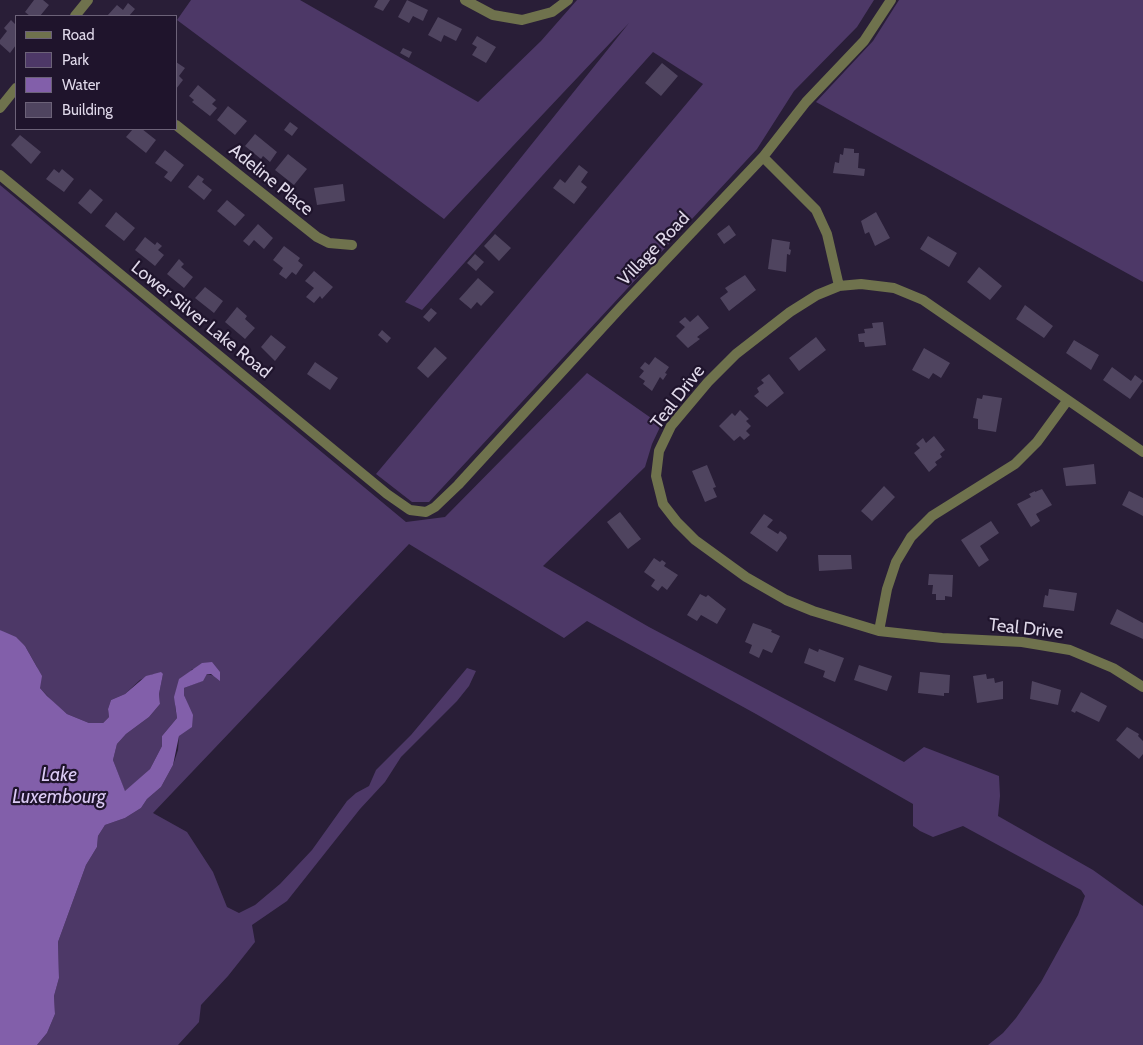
<!DOCTYPE html>
<style>
body{margin:0}
#map{position:relative;width:1143px;height:1045px;overflow:hidden;background:#291e37;font-family:Cabin,sans-serif}
canvas{display:block}
.legend{position:absolute;left:15px;top:15px;width:162px;height:115px;box-sizing:border-box;background:#1f142c;border:1px solid #6c6278;margin:0;padding:6px 9px;list-style:none;font-size:15px;color:#dfd8e9}
.legend li{display:flex;align-items:center;gap:10px;height:25px}
.legend b{width:25px;border:1px solid #6c6278}
</style>
<div id="map">
<canvas width="1143" height="1045"></canvas>
<ul class="legend">
<li><b style="height:6px;background:#6f724d"></b>Road</li>
<li><b style="height:14px;background:#4d3867"></b>Park</li>
<li><b style="height:14px;background:#825faa"></b>Water</li>
<li><b style="height:14px;background:#4f445f"></b>Building</li>
</ul>
</div>
<script>
const ctx = document.querySelector('canvas').getContext('2d');
ctx.lineJoin = 'round';
function paint(path, color) {
  ctx.fillStyle = color;
  ctx.fill(path, 'evenodd');
}
function toPath(rows) {
  const path = new Path2D();
  for (const r of rows) {
    path.moveTo(r[0], r[1]);
    for (let i = 2; i < r.length; i += 2) path.lineTo(r[i], r[i + 1]);
  }
  return path;
}
function stroke(path, color, width, dash) {
  ctx.strokeStyle = color;
  ctx.lineWidth = width;
  ctx.lineCap = dash ? 'butt' : 'round';
  ctx.setLineDash(dash || []);
  ctx.stroke(path);
}
function label(font, color, halo, rows, align = 'center') {
  ctx.font = font + ' Cabin,sans-serif';
  ctx.lineWidth = 4.5;
  ctx.setLineDash([]);
  ctx.textBaseline = 'middle';
  ctx.strokeStyle = halo;
  ctx.fillStyle = color;
  for (const [text, x, y, turn = 0] of rows) {
    ctx.save();
    ctx.translate(x, y);
    ctx.rotate((+turn || 0) * Math.PI / 180);
    ctx.textAlign = isNaN(turn) ? turn : align;
    if (halo) ctx.strokeText(text, 0, 0);
    ctx.fillText(text, 0, 0);
    ctx.restore();
  }
}
const green = toPath([
 [191,0,300,0,478,102,541,41,577,0,874,0,857,27,794,91,757,149,429,502,412,502,376,474,703,84,653,52,422,310,405,302,629,23,444,219,177,20],
 [899,0,1143,0,1143,282,816,102,873,41],
 [0,185,406,522,445,517,587,373,661,425,652,444,645,467,543,566,649,627,904,762,924,747,999,776,1000,796,998,816,1093,870,1143,906,1143,1045,988,1045,1003,1033,1016,1018,1041,982,1078,915,1085,896,1081,890,963,826,933,837,920,831,913,826,913,804,756,714,587,621,564,638,409,544,153,813,187,832,213,872,227,907,239,913,255,905,280,884,312,850,347,801,356,793,369,786,376,770,411,735,467,668,476,671,469,686,457,701,401,757,385,782,360,809,287,901,252,925,255,942,228,976,201,1005,199,1022,178,1045,37,1045,47,1033,55,1014,54,996,59,978,58,942,86,865,97,847,98,836,105,825,125,818,141,808,147,799,161,787,173,765,178,750,179,736,188,705,184,695,184,688,202,681,207,674,219,677,220,674,192,669,175,706,177,718,162,736,162,746,150,769,125,792,113,760,117,744,126,734,149,717,160,704,159,694,163,674,153,674,140,680,125,694,111,700,108,709,109,717,103,723,89,723,67,714,53,702,40,688,37,667,25,646,0,630]
]);
const water = toPath([
 [0,630,16,637,25,646,42,676,40,688,47,696,67,714,89,723,103,723,109,717,108,709,111,700,125,694,146,676,161,672,163,674,159,694,160,704,149,717,126,734,117,744,113,760,125,791,150,769,162,746,162,736,177,718,174,697,179,679,202,663,212,662,220,672,220,681,211,674,207,674,203,681,184,688,184,695,193,715,192,727,179,736,173,765,161,787,147,799,141,808,125,818,105,825,98,836,97,847,86,865,58,942,59,978,54,996,55,1014,47,1033,37,1045,0,1045]
]);
const building = toPath([
 [34,0,43,0,49,5,40,16,30,16,25,12],
 [378,0,390,0,383,11,374,7],
 [407,0,428,10,423,21,413,16,409,23,398,17],
 [128,3,135,9,129,16,107,16,117,5,123,10],
 [438,17,462,29,456,41,444,35,441,42,428,35],
 [11,20,16,25,16,45,10,53,0,44,0,40,7,31,4,28],
 [477,36,496,47,486,63,472,55,477,47,472,44],
 [403,48,412,52,409,58,400,53],
 [176,62,185,68,179,76,183,80,176,89],
 [662,63,678,76,661,96,645,83],
 [198,85,216,100,212,104,217,108,210,116,192,102,194,100,189,96],
 [228,106,247,121,235,135,217,120],
 [290,122,298,128,292,136,284,130],
 [133,129,142,129,156,140,146,153,126,137],
 [255,134,277,152,270,162,263,156,261,159,245,146],
 [20,135,41,152,31,164,11,145],
 [844,148,854,149,854,153,859,153,858,168,865,169,864,176,833,173,835,162,839,163,840,154,843,155],
 [165,150,184,165,171,182,164,177,168,172,155,163],
 [288,154,307,169,294,185,275,170],
 [579,165,588,172,581,182,587,187,574,204,553,188,560,179,565,183],
 [54,169,59,173,62,169,74,179,64,192,46,179],
 [198,175,204,179,202,182,212,190,204,200,188,187],
 [343,184,345,201,317,205,314,188],
 [90,189,103,200,91,214,78,203],
 [227,200,245,215,235,226,217,211],
 [116,212,135,228,124,241,105,226],
 [876,212,890,238,875,246,869,232,865,234,861,221],
 [258,224,273,238,264,249,254,240,249,246,243,241],
 [729,225,736,235,724,244,717,234],
 [495,234,511,248,499,261,484,246],
 [928,236,957,253,949,267,920,249],
 [145,237,155,245,157,242,162,246,158,250,164,255,155,266,135,250],
 [772,239,790,242,789,249,791,250,790,255,787,254,786,272,768,269],
 [284,246,300,258,298,261,303,265,296,275,292,272,286,279,279,274,283,268,273,260],
 [475,254,484,262,476,271,467,263],
 [179,259,184,264,181,267,193,277,184,288,167,274],
 [979,267,1002,286,990,300,967,282],
 [314,271,333,287,322,299,320,296,314,303,306,297,314,288,305,281],
 [745,275,756,290,729,311,720,298,728,292,725,288],
 [478,278,494,292,481,306,477,302,471,309,459,299],
 [205,287,223,301,214,313,195,298],
 [1025,305,1053,326,1044,338,1016,319],
 [237,307,247,316,245,319,255,328,245,339,225,322],
 [431,308,437,313,429,322,423,317],
 [698,315,709,328,697,337,700,339,688,348,676,336,685,327,679,322,685,317,690,322],
 [883,322,886,345,865,347,864,342,859,342,858,334,865,333,864,329,873,328,872,323],
 [382,330,391,338,387,343,378,335],
 [271,335,286,347,275,361,261,347],
 [816,337,826,350,799,371,789,358],
 [1074,340,1099,355,1091,370,1066,353],
 [435,347,447,358,428,378,417,368],
 [924,348,950,363,941,378,933,373,929,379,912,370],
 [655,357,669,367,665,373,667,374,663,380,660,377,652,391,643,384,645,381,639,377,644,371,640,368,645,362,649,365],
 [315,362,338,378,330,390,307,374],
 [1112,367,1131,381,1135,375,1143,381,1130,399,1103,380],
 [769,374,784,393,767,407,754,396,759,392,757,388,764,383,761,380],
 [983,395,1002,398,996,432,978,429,978,419,973,418,977,398,982,399],
 [740,410,749,419,746,421,751,426,746,431,750,435,744,440,740,436,734,441,719,426,732,413,735,416],
 [934,436,945,450,940,454,942,457,935,462,937,465,929,472,914,453,920,448,916,444,923,438,926,443],
 [1094,464,1096,484,1066,486,1063,468],
 [707,465,716,487,713,488,717,497,705,502,692,471],
 [884,486,895,497,872,521,861,511],
 [1042,489,1052,505,1036,514,1040,521,1031,527,1017,504,1031,497,1029,494,1035,491,1035,492],
 [1129,491,1143,498,1143,516,1122,505],
 [620,512,641,539,628,549,607,522],
 [764,514,773,520,767,527,778,534,780,531,786,535,787,538,777,552,750,533],
 [991,521,999,533,980,546,989,560,979,567,961,540],
 [818,555,851,555,852,569,819,571],
 [654,558,660,562,662,560,666,563,664,566,678,575,667,590,662,586,658,591,651,586,655,580,644,572],
 [929,574,953,575,952,597,945,596,945,600,936,600,936,594,932,594,933,585,928,585],
 [1049,589,1077,593,1074,611,1043,607,1045,595,1048,596],
 [700,594,706,597,708,595,726,609,717,624,701,615,697,621,687,615],
 [1117,609,1143,623,1143,639,1110,624],
 [753,623,772,630,771,632,780,636,772,653,763,649,759,658,749,653,752,645,745,642],
 [809,648,818,652,819,649,844,658,835,682,823,677,825,671,804,663],
 [859,665,892,676,887,691,854,680],
 [920,672,950,675,949,693,944,693,944,696,918,693],
 [986,674,987,679,994,678,995,683,1003,681,1003,699,977,703,973,676],
 [1032,681,1061,690,1058,705,1030,699],
 [1081,692,1107,706,1099,722,1076,711,1075,713,1071,711],
 [1127,727,1139,734,1138,736,1143,741,1143,754,1139,759,1116,740]
]);
const street = toPath([
 [465,0,493,15,522,20,552,12,568,0],
 [75,16,88,0],
 [0,108,16,88],
 [176,125,317,237,329,243,352,245],
 [763,157,816,210,827,234,839,286],
 [0,175,387,494,410,510,426,512,435,507,458,485,621,307,763,157,806,102,864,41,891,0],
 [1143,452,923,300,894,288,861,284,839,286,817,295,790,312,736,354,708,382,671,426,659,451,656,476,663,504,677,522,695,540,746,577,786,600,813,611,879,631,942,638,1022,642,1070,650,1113,668,1143,687],
 [879,631,887,589,896,562,911,537,932,516,1015,464,1037,442,1067,401]
]);
const streetNames = [
 ["Adeline Place",271,180,39],
 ["Village Road",654,249,-46],
 ["Lower Silver Lake Road",201,320,39],
 ["Teal Drive",678,397,-52],
 ["Teal Drive",1026,629,6]
];
const waterNames = [
 ["Lake",59,775],
 ["Luxembourg",59,797]
];
paint(green, '#4d3867');
paint(water, '#825faa');
paint(building, '#4f445f');
stroke(street, '#6f724d', 10);
label('18px', '#dfd8e9', '#1f142c', streetNames);
label('italic 19px', '#dbcaf4', '#1f142c', waterNames);
</script>
